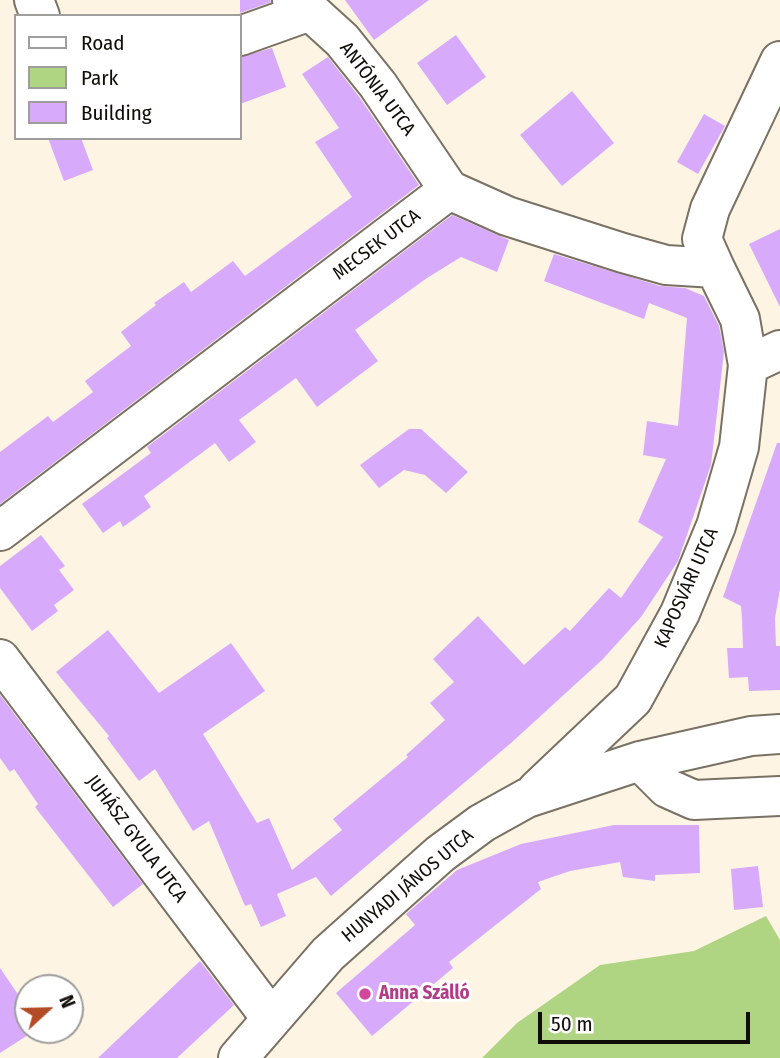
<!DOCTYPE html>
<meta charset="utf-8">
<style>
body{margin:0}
#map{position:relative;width:780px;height:1058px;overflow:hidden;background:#fdf4e4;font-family:"Fira Sans Condensed",sans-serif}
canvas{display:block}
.legend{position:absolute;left:14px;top:14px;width:228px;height:126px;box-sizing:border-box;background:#fff;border:2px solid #9f9e9c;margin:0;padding:9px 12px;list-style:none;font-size:21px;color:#100d08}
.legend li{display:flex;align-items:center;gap:14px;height:35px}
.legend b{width:35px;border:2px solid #9f9e9c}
.north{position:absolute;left:14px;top:974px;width:70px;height:70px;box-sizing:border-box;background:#fff;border:2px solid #9f9e9c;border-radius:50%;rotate:68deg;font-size:19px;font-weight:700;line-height:28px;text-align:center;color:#100d08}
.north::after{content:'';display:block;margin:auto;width:24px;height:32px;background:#b24b26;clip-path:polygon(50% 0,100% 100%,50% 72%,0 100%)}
.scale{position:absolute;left:538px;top:1012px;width:212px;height:32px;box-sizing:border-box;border:4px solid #100d08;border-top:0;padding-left:9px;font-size:21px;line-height:24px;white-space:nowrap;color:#100d08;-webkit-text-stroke:5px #fff;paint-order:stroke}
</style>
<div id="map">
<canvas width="780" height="1058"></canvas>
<ul class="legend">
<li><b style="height:9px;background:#fff"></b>Road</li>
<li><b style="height:19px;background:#afd482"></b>Park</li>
<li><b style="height:19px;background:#d8aafc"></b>Building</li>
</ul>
<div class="north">N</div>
<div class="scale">50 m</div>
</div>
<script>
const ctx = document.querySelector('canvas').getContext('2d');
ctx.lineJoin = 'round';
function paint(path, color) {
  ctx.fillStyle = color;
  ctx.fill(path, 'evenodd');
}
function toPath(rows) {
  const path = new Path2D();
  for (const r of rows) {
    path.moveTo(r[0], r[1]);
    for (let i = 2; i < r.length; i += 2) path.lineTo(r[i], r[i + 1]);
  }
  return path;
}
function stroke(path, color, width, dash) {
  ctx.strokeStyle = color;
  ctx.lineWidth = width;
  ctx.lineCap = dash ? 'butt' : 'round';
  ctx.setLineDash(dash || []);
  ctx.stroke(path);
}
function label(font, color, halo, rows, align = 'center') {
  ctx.font = font + ' "Fira Sans Condensed",sans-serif';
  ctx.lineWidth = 6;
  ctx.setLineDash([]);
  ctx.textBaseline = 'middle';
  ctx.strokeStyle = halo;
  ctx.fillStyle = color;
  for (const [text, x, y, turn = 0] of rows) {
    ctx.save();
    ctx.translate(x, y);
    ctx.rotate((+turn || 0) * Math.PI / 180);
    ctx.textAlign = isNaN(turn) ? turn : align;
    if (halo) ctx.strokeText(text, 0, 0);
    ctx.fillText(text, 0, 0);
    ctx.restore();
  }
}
const green = toPath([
 [766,916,780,940,780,1058,482,1058,517,1023,600,965,694,951]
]);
const building = toPath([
 [240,0,270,0,271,2,240,13],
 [345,0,429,0,374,40],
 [456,35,486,77,447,105,417,63],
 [272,48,286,87,240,104,240,57],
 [328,57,360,98,419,185,0,504,0,452,48,416,53,422,93,392,85,381,131,346,121,332,156,305,154,303,184,282,191,292,233,261,245,276,352,197,315,142,339,128,302,74],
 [572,91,614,143,562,186,520,135],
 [704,114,725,126,698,174,677,162],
 [48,138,81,138,93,170,64,181],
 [452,215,509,240,497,272,461,257,427,278,355,330,378,361,317,407,296,378,239,420,256,442,229,462,215,443,144,496,151,507,123,527,120,521,103,533,82,504,151,453,147,447],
 [780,229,780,307,749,244],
 [554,254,660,286,685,288,704,296,719,326,724,352,711,465,678,561,641,617,602,660,511,743,331,896,316,877,277,894,286,916,261,927,251,904,245,906,209,821,193,831,155,769,139,781,107,738,109,736,56,672,108,630,159,693,231,643,265,691,203,734,257,823,269,818,292,870,342,830,333,819,408,757,406,755,445,720,430,703,454,682,433,659,478,616,524,665,565,627,570,631,609,588,621,598,663,537,638,522,666,459,643,455,647,421,678,426,687,318,649,303,644,319,544,281],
 [409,429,421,429,468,472,446,493,425,475,404,470,379,488,360,465],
 [777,443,780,443,780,589,775,618,776,646,780,646,780,690,749,691,748,677,729,678,727,648,743,648,742,619,741,606,723,597],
 [41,535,65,566,59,570,74,590,54,605,58,611,32,631,0,588,0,566],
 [0,695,143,884,113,907,35,807,38,804,14,769,10,772,0,758],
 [614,825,699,825,700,873,655,875,655,881,623,877,620,862,570,871,538,882,541,889,449,962,453,968,372,1036,336,993,415,925,406,914,457,870,521,844],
 [758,866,763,907,734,910,731,869],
 [200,961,234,1005,177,1058,98,1058],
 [0,968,28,1009,28,1035,0,1053]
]);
const minor = toPath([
 [34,0,40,16],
 [292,0,310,11,342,40,378,85,449,190],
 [240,36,310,11],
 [715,268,702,239,710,209,780,61],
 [0,531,449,190,507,216,623,253,666,265,715,268,740,319,748,365],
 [0,659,271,1018],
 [640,761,667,788,694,800,780,796],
 [537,790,633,699,680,613,716,526,739,447,748,365,780,350],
 [238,1058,328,954,440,854,482,823,527,798,640,761,751,736,780,734]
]);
const markers = [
 [365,994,7,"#d1479c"]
];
const streetNames = [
 ["ANTÓNIA UTCA",377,89,53],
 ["MECSEK UTCA",377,245,-37],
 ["KAPOSVÁRI UTCA",687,588,-66],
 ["JUHÁSZ GYULA UTCA",136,839,53],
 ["HUNYADI JÁNOS UTCA",408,886,-40]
];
const hotelNames = [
 ["Anna Szálló",379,994]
];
paint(green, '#afd482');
paint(building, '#d8aafc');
stroke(minor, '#797163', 42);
stroke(minor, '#fff', 38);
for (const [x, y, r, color] of markers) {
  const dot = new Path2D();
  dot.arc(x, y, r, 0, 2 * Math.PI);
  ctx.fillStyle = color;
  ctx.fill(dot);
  stroke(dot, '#fff', 2.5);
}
label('19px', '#100d08', '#fff', streetNames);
label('bold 19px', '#b23c85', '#fff', hotelNames, 'left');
</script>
